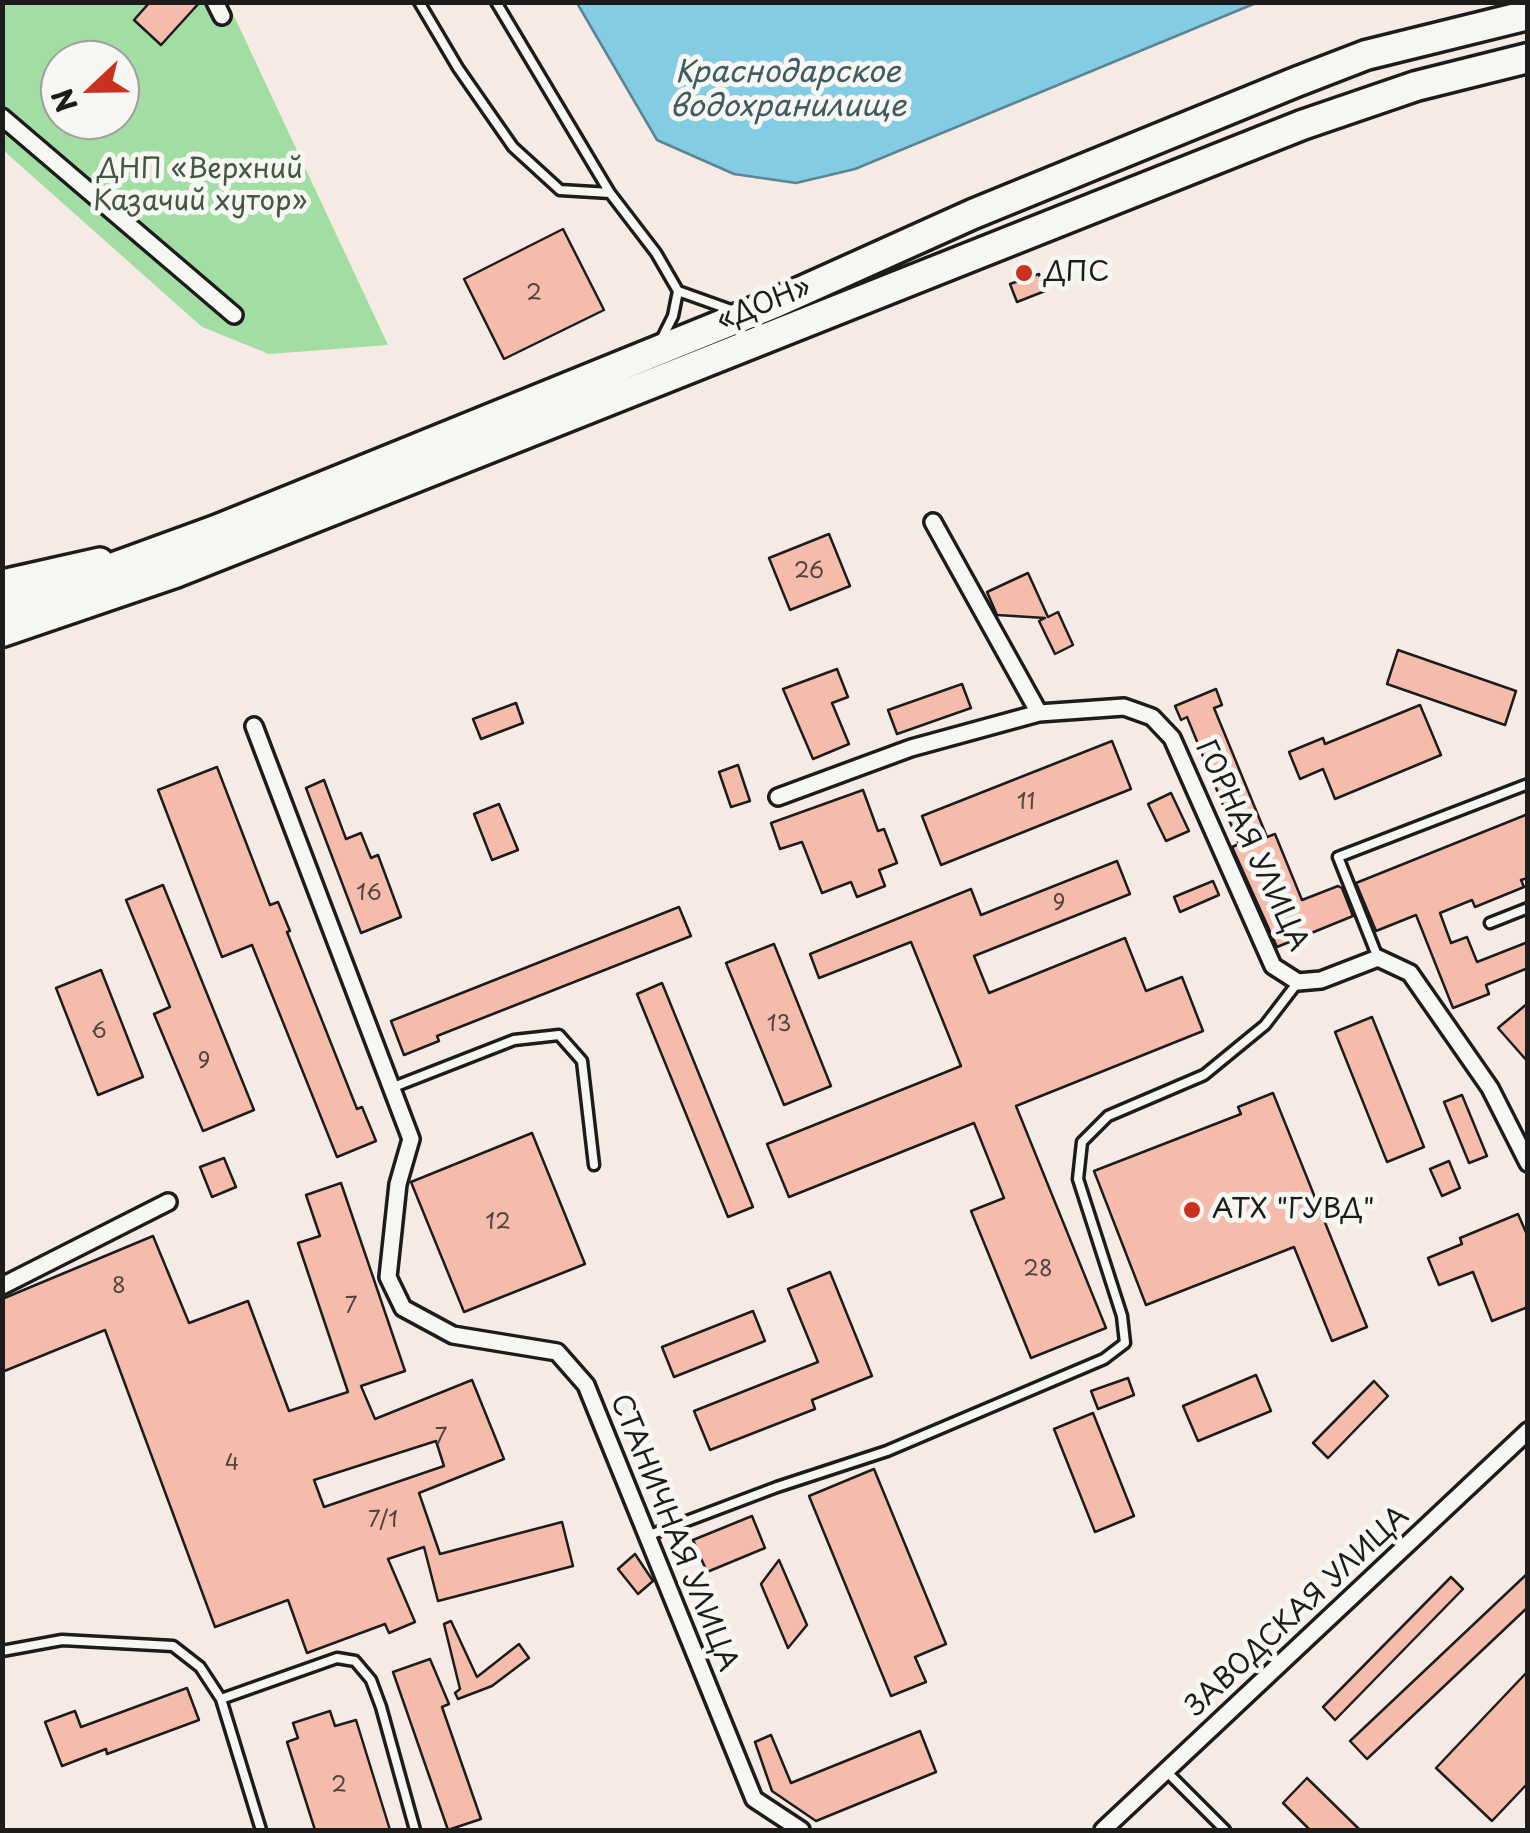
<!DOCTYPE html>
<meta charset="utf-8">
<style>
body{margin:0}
#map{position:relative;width:1530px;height:1833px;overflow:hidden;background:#f6eae4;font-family:"Playpen Sans",sans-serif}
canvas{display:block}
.frame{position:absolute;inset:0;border:5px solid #1c1c1c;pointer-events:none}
.north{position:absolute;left:40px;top:40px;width:100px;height:100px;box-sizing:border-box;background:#f6f6f2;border:2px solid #9f9f9c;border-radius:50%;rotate:248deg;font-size:28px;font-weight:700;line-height:40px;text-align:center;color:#1c1c1c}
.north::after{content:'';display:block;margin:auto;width:35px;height:45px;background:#c8321e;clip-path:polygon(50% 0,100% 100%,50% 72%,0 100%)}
</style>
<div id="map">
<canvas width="1530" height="1833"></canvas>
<div class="frame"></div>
<div class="north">N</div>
</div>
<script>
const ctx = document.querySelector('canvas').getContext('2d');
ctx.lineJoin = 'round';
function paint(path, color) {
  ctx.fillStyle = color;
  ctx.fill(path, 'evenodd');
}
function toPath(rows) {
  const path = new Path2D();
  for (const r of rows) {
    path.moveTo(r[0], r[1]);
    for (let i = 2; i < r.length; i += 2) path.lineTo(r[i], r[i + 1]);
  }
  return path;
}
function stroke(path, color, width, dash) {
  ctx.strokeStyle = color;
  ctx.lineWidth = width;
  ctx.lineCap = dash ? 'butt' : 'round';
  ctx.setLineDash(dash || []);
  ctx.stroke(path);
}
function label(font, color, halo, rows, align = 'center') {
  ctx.font = font + ' "Playpen Sans",sans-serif';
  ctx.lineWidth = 10;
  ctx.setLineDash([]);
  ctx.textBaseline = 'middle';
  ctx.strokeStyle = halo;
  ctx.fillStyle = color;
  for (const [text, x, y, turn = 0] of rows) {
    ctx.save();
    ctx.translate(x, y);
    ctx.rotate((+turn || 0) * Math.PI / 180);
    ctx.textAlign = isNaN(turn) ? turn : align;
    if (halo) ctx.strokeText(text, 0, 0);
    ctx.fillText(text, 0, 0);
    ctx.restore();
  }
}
const green = toPath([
 [3,3,228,3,388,345,269,354,202,327,3,150],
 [60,60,120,60,120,120,60,120]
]);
const water = toPath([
 [577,3,1256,3,855,169,796,183,734,174,657,140,577,3]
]);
const building = toPath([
 [150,2,200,2,161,45,134,20,150,2],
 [563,229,604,310,504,359,464,279,563,229],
 [1039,274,1045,291,1017,302,1010,284,1039,274],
 [829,534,850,586,790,610,769,558,829,534],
 [1028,573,1048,617,1058,612,1073,645,1055,654,1039,621,1045,618,997,615,987,592,1028,573],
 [1398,650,1516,691,1505,725,1387,684,1398,650],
 [837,669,848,697,832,703,849,744,813,759,783,689,837,669],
 [962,684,971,708,897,734,888,710,962,684],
 [1216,689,1222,705,1214,708,1267,837,1275,834,1302,900,1338,886,1342,888,1353,916,1277,947,1232,847,1239,844,1187,717,1181,720,1175,706,1216,689],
 [516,703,523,723,481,739,473,719,516,703],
 [1420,705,1441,755,1335,799,1323,769,1300,779,1289,752,1323,738,1325,744,1420,705],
 [1112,741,1131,789,941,865,922,816,1112,741],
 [738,765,750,801,731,807,719,772,738,765],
 [217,767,270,905,278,902,290,931,287,932,357,1109,362,1107,376,1141,337,1157,252,945,222,957,158,790,217,767],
 [324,780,346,839,361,833,371,858,378,855,401,917,361,933,306,788,324,780],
 [863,790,878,831,884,829,897,863,879,870,885,886,857,897,851,882,822,893,802,842,780,849,771,823,863,790],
 [1171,793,1189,831,1166,841,1148,804,1171,793],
 [499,804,518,850,492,860,474,814,499,804],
 [1528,814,1528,878,1521,880,1524,887,1475,907,1472,900,1440,913,1451,943,1467,937,1477,962,1528,942,1528,968,1486,985,1489,994,1453,1008,1416,915,1376,931,1356,883,1528,814],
 [1117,861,1130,894,974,956,989,993,1125,938,1146,991,1182,977,1203,1031,1016,1106,1106,1328,1031,1358,971,1211,1004,1198,974,1123,789,1197,767,1144,961,1066,911,942,819,978,810,954,971,889,981,915,1117,861],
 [1213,881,1219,895,1180,912,1174,897,1213,881],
 [163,885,254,1110,203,1131,154,1014,170,1007,126,900,163,885],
 [679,907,691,936,437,1036,439,1041,404,1055,391,1021,679,907],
 [774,944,831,1086,784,1105,726,963,774,944],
 [101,970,143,1077,98,1095,56,988,101,970],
 [662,983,753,1207,728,1217,637,994,662,983],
 [1528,1003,1528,1062,1498,1028,1528,1003],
 [1372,1017,1424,1147,1387,1162,1335,1032,1372,1017],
 [1273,1093,1367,1327,1332,1341,1294,1247,1146,1305,1094,1171,1241,1114,1238,1107,1273,1093],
 [1462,1095,1487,1156,1469,1163,1444,1102,1462,1095],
 [532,1133,585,1264,464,1312,411,1182,532,1133],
 [224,1158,236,1187,212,1197,200,1167,224,1158],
 [1449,1161,1460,1188,1442,1196,1430,1169,1449,1161],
 [341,1183,405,1371,361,1386,375,1419,472,1380,504,1459,419,1493,440,1554,562,1522,573,1566,438,1601,424,1547,388,1559,415,1622,389,1633,385,1624,307,1653,288,1600,215,1627,105,1330,2,1372,2,1299,153,1236,189,1323,248,1301,289,1411,348,1392,298,1243,320,1236,306,1195,341,1183],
 [436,1441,444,1466,324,1507,314,1480,436,1441],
 [1518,1214,1528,1237,1528,1307,1492,1321,1473,1272,1439,1285,1428,1258,1462,1244,1460,1238,1518,1214],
 [830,1272,872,1376,812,1400,815,1409,710,1450,694,1411,818,1362,788,1289,830,1272],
 [753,1311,765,1341,674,1377,662,1347,753,1311],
 [1256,1375,1271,1411,1198,1441,1183,1406,1256,1375],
 [1128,1378,1134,1395,1098,1409,1091,1391,1128,1378],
 [1374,1381,1388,1396,1328,1458,1313,1443,1374,1381],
 [1093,1413,1134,1516,1095,1532,1054,1429,1093,1413],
 [874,1469,946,1644,915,1657,926,1682,891,1696,809,1496,874,1469],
 [752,1516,765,1548,707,1572,693,1540,752,1516],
 [635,1554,653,1581,638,1594,618,1569,635,1554],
 [779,1560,807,1625,788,1648,761,1584,779,1560],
 [1528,1573,1528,1607,1367,1759,1350,1741,1528,1573],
 [1451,1577,1463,1589,1335,1720,1323,1707,1451,1577],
 [451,1621,477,1677,519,1644,529,1658,492,1686,458,1699,455,1693,460,1689,444,1624,451,1621],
 [430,1659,449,1704,442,1707,481,1819,448,1830,393,1672,430,1659],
 [1528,1671,1528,1783,1492,1821,1436,1768,1528,1671],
 [187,1688,199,1720,107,1754,106,1749,62,1766,45,1722,75,1711,81,1727,187,1688],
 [330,1711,335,1726,356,1720,390,1830,315,1830,287,1742,298,1738,293,1723,330,1711],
 [920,1731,936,1772,816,1821,772,1791,755,1742,771,1735,791,1783,920,1731],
 [1307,1778,1360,1830,1310,1830,1283,1803,1307,1778]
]);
const lane = toPath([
 [419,2,458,68,513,147,560,190,610,193,656,253,678,291,734,311],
 [496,2,610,193],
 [662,338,673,316,678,291],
 [1490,923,1528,908],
 [1378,958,1338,857,1528,784],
 [391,1088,514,1040,559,1035,582,1061,594,1165],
 [647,1536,777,1487,887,1451,1104,1359,1125,1343,1122,1316,1078,1179,1082,1142,1108,1116,1204,1075,1265,1025,1298,982],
 [2,1651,62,1640,173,1646,200,1667,221,1699,261,1830],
 [221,1699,337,1658,355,1661,371,1680,381,1707,415,1830],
 [1166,1771,1225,1830]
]);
const street = toPath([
 [215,2,222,16],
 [2,117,234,315],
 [933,522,1039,713],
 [254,726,411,1139,398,1184,388,1277,403,1308,453,1335,557,1352,586,1385,754,1799,801,1830],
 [778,797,911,748,1039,713,1124,707,1152,717,1172,738,1273,966,1298,982,1321,980,1378,958,1410,973,1490,1088,1528,1163],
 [2,1286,168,1202],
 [1103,1830,1528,1431]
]);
const primary = toPath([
 [2,583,100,561]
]);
const highway = toPath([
 [2,608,216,530,775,303,973,214,1296,82,1366,55,1528,15],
 [2,632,175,573,1302,125,1416,86,1528,58]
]);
const markers = [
 [1024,273,10,"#c8321e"],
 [1192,1210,10,"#c8321e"]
];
const numberNames = [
 ["2",534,294],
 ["26",809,572],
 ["11",1026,803],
 ["16",369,894],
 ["9",1059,904],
 ["13",779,1025],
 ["6",99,1032],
 ["9",204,1062],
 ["12",498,1223],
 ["28",1038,1270],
 ["8",119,1287],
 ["7",351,1307],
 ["7",441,1438],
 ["4",232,1464],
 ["7/1",383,1521],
 ["2",339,1786]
];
const parkNames = [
 ["ДНП «Верхний",200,170],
 ["Казачий хутор»",200,202]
];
const poiNames = [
 ["ДПС",1044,273],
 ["АТХ \"ГУВД\"",1212,1210]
];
const streetNames = [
 ["«ДОН»",764,305,-22],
 ["ГОРНАЯ УЛИЦА",1251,846,65],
 ["СТАНИЧНАЯ УЛИЦА",673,1533,68],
 ["ЗАВОДСКАЯ УЛИЦА",1298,1612,-43]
];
const waterNames = [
 ["Краснодарское",788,74],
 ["водохранилище",788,108]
];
paint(green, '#a2dda3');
paint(water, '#83cce4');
stroke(water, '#5a8694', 2.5);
paint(building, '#f5bcab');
stroke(building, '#1c1c1c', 2.5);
stroke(lane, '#1c1c1c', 15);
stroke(street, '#1c1c1c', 22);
stroke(primary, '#1c1c1c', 32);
stroke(highway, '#1c1c1c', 35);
stroke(lane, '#f6f6f2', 8);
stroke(street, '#f6f6f2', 15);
stroke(primary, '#f6f6f2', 25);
stroke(highway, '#f6f6f2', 28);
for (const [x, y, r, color] of markers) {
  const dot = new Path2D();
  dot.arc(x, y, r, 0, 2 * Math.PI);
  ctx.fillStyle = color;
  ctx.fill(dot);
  stroke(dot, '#f6f6f2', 4);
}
label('22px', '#524440', null, numberNames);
label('28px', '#445644', '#f6f6f2', parkNames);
label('28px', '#1c1c1c', '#f6f6f2', poiNames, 'left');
label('28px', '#1c1c1c', '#f6f6f2', streetNames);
label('italic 30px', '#405a62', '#f6f6f2', waterNames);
</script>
